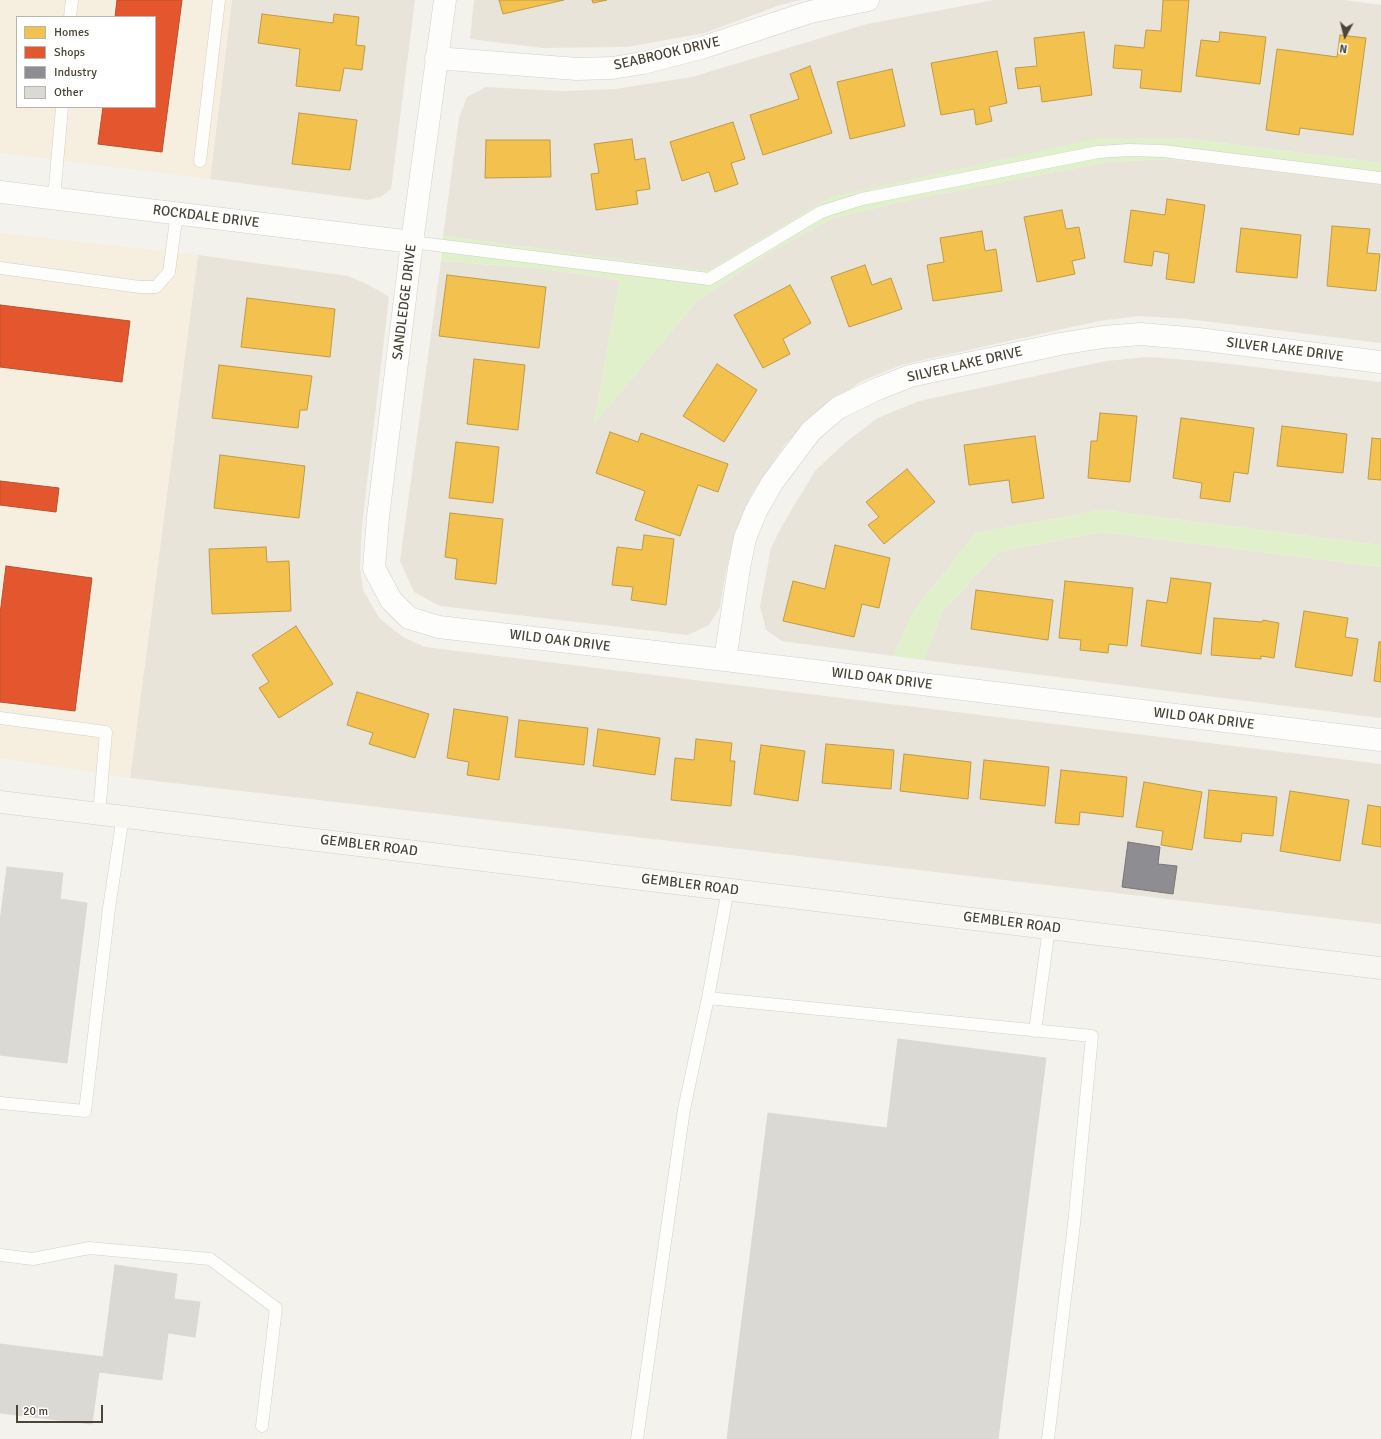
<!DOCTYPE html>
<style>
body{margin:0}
#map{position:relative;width:1381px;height:1439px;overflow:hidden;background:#f3f2ed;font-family:Signika,sans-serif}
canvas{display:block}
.legend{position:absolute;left:16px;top:16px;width:140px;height:92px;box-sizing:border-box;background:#fff;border:1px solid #b7b5af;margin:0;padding:5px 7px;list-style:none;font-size:12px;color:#4b4537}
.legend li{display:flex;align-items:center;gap:8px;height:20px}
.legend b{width:20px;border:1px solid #b7b5af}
.north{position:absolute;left:1325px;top:16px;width:40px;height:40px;-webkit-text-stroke:3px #fff;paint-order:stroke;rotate:187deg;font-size:11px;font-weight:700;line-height:16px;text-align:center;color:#4b4537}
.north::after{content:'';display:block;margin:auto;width:14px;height:18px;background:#4b4537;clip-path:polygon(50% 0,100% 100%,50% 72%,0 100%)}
.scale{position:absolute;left:16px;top:1405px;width:87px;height:18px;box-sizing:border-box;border:2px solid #4b4537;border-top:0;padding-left:5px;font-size:12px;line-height:14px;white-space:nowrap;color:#4b4537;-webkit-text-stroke:3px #fff;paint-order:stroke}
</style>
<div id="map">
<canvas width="1381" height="1439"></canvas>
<ul class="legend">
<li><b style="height:11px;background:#f2c14e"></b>Homes</li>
<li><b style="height:11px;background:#e4572e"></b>Shops</li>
<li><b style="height:11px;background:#8d8d92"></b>Industry</li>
<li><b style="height:11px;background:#dbd9d3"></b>Other</li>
</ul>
<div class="north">N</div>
<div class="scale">20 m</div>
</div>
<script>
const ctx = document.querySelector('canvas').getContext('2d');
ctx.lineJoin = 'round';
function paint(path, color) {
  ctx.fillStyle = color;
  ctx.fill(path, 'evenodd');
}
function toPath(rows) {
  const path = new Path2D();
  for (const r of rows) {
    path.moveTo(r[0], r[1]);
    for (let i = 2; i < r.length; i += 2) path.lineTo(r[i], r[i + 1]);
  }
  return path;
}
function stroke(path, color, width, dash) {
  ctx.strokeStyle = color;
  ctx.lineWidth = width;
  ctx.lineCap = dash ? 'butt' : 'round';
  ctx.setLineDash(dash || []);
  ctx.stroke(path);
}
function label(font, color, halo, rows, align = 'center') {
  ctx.font = font + ' Signika,sans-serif';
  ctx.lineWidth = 4;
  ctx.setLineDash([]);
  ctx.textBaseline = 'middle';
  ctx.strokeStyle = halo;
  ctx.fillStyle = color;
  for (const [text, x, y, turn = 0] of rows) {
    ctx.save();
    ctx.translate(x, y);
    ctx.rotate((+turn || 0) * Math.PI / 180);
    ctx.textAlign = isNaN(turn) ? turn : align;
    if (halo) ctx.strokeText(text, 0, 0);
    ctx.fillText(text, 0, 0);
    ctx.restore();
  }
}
const residential = toPath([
 [232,0,415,0,391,189,382,196,368,200,210,179],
 [474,0,801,0,780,5,705,33,627,47,542,48,470,39],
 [994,0,1344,0,1381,5,1381,163,1181,138,831,197,708,271,443,236,459,118,467,97,486,87,562,91,615,89,692,77,867,24],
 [1170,159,1381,184,1381,343,1187,319,1139,316,1099,321,901,365,862,381,826,405,786,443,751,495,732,544,724,581,720,607,709,625,688,635,440,606,414,592,400,561,441,261,536,268,620,280,594,424,696,302,765,255,833,218,909,200,1107,162],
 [198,255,348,276,369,285,389,297,362,525,360,567,363,590,380,619,403,637,425,647,1381,764,1381,924,130,778],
 [1149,357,1213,362,1381,382,1381,545,1102,510,976,533,914,610,893,656,782,641,766,630,760,606,771,548,783,524,815,471,847,441,878,418,919,401,1106,361],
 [1102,532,1381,567,1381,718,924,660,942,612,998,552]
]);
const commercial = toPath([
 [0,0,232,0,210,179,0,153],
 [17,17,155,17,155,107,17,107],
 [0,233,198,255,130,778,0,758]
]);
const green = toPath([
 [1099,138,1181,138,1381,163,1381,184,1170,159,1107,162,909,200,833,218,765,255,696,302,594,425,620,280,536,268,441,261,443,236,708,271,831,197],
 [1102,510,1381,545,1381,567,1102,532,998,552,942,612,924,660,893,656,914,610,976,533]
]);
const homes = toPath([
 [499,0,564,0,503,14,499,0],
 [592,0,607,0,593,3,592,0],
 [1163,0,1189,0,1181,92,1140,88,1142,70,1113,68,1115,45,1144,48,1146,30,1161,31,1163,0],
 [262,14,333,23,334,14,359,17,356,45,365,46,362,70,344,68,340,91,296,86,300,49,258,43,262,14],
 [1084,32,1092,95,1042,102,1040,86,1018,89,1015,68,1037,66,1034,38,1084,32],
 [1220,32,1266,37,1260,84,1196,76,1201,40,1219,42,1220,32],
 [1340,35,1366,38,1353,135,1300,128,1299,135,1266,130,1277,49,1337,57,1340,35],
 [997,51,1007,103,989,107,992,121,976,125,974,109,941,115,931,63,997,51],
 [810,66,832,133,763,155,750,115,799,99,790,74,810,66],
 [892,69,905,126,850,139,837,82,892,69],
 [299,113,357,120,350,170,292,164,299,113],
 [733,122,745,159,731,163,738,184,715,192,709,172,682,181,670,142,733,122],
 [632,139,635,160,645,158,650,189,636,191,638,204,596,210,591,174,599,173,594,144,632,139],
 [486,140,550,140,551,177,485,178,486,140],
 [1167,199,1205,205,1194,283,1166,279,1169,254,1154,251,1152,266,1124,262,1131,210,1165,215,1167,199],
 [1062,210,1066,229,1079,227,1085,258,1072,261,1075,274,1037,282,1024,217,1062,210],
 [1332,226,1370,229,1367,253,1380,254,1376,291,1327,286,1332,226],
 [1241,228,1301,235,1297,278,1236,272,1241,228],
 [982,231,985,251,996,249,1002,291,933,301,927,265,944,262,940,238,982,231],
 [865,265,872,285,891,278,902,309,849,327,831,277,865,265],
 [447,275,546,287,539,348,439,336,447,275],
 [790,285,811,323,783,339,790,354,763,368,734,315,790,285],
 [247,298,335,309,330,357,241,347,247,298],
 [474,359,525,365,518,430,467,424,474,359],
 [717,364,757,390,724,442,683,416,717,364],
 [219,365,312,376,307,410,300,410,298,428,212,418,219,365],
 [1100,413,1137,416,1130,482,1088,478,1091,441,1097,441,1100,413],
 [1181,418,1254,428,1248,474,1234,472,1230,502,1200,498,1202,483,1173,478,1181,418],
 [1282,426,1347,434,1343,473,1277,466,1282,426],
 [610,432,638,442,641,433,728,464,718,492,698,485,680,536,635,520,645,491,596,473,610,432],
 [1035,436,1044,498,1012,503,1009,480,969,485,964,445,1035,436],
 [1372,438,1381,439,1381,480,1368,479,1372,438],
 [456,442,499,447,493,503,449,498,456,442],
 [220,455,305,466,299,518,214,508,220,455],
 [907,469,935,502,884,544,868,525,879,517,866,502,907,469],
 [450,513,503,519,496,584,455,579,457,559,445,557,450,513],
 [644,535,674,539,666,605,631,600,633,587,612,585,617,547,642,550,644,535],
 [835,545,890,558,879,608,862,604,854,637,783,621,793,581,825,589,835,545],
 [266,547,267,562,289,561,291,611,212,614,209,549,266,547],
 [1171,578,1211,583,1201,654,1141,646,1147,600,1167,603,1171,578],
 [1065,581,1133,588,1127,646,1109,644,1108,653,1080,650,1081,640,1059,638,1065,581],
 [976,590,1053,600,1048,640,971,629,976,590],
 [1304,611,1348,618,1345,637,1358,639,1352,676,1295,667,1304,611],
 [1214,618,1262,622,1263,620,1279,623,1274,658,1261,656,1261,659,1211,655,1214,618],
 [296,626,333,684,279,718,259,688,269,682,252,655,296,626],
 [1379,642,1381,642,1381,682,1374,681,1379,642],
 [357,692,429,714,415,758,369,744,373,733,347,725,357,692],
 [454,709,508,717,499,780,467,775,469,762,447,758,454,709],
 [519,720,588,728,584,765,515,757,519,720],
 [598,729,660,738,655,775,593,766,598,729],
 [696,739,732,743,730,761,735,761,731,806,671,800,675,758,694,760,696,739],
 [826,744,894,750,891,789,822,783,826,744],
 [761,745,805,751,798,801,754,794,761,745],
 [904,754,971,762,968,799,900,791,904,754],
 [984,760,1049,767,1045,806,980,799,984,760],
 [1061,770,1127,777,1123,817,1080,812,1079,825,1055,823,1061,770],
 [1144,782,1202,792,1192,850,1161,845,1163,831,1136,827,1144,782],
 [1209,790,1277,797,1273,836,1242,833,1241,842,1204,838,1209,790],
 [1290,791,1349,800,1340,861,1280,851,1290,791],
 [1368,805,1381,807,1381,847,1362,844,1368,805]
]);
const shops = toPath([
 [117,0,182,0,162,152,98,144,103,107,155,107,155,17,115,17,117,0],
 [0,305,130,321,122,382,0,367,0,305],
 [0,481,59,488,56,512,0,505,0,481],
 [6,566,92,578,75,711,0,702,0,614,6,566]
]);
const industry = toPath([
 [1128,842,1160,847,1158,864,1177,866,1173,894,1122,887,1128,842]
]);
const building = toPath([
 [7,867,63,873,60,899,87,903,67,1063,0,1055,0,922,7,867],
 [898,1039,1046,1058,998,1439,727,1439,768,1113,887,1128,898,1039],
 [115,1265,177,1274,174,1299,200,1302,195,1337,168,1333,162,1380,99,1372,92,1424,0,1413,0,1344,103,1357,115,1265]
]);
const lane = toPath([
 [70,17,72,0],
 [200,161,219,0],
 [54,198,62,107],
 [412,242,709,279,821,212,862,199,1098,152,1129,150,1163,151,1381,178],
 [0,268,140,287,156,287,169,272,177,213],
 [0,718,106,732,99,814],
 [708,998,1092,1036,1074,1224,1048,1439],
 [1035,1031,1049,928],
 [0,1103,85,1111,109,908,123,816],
 [0,1255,33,1259,89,1248,210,1259,276,1308,262,1426],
 [637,1439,684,1109,708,998,728,889]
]);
const street = toPath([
 [445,0,412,242,378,517,374,568,391,600,409,618,439,627,725,660,1381,740],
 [436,58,577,69,612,68,643,63,704,47,810,12,868,0],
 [0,192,412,242],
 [725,660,739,568,745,538,756,511,772,483,811,431,838,408,875,390,910,376,1060,344,1103,337,1141,334,1198,339,1381,362]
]);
const secondary = toPath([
 [0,802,1381,968]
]);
const streetNames = [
 ["SEABROOK DRIVE",667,54,-13],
 ["ROCKDALE DRIVE",206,217,7],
 ["SANDLEDGE DRIVE",405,302,-83],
 ["SILVER LAKE DRIVE",1285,350,7],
 ["SILVER LAKE DRIVE",965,365,-13],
 ["WILD OAK DRIVE",560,641,7],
 ["WILD OAK DRIVE",882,679,7],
 ["WILD OAK DRIVE",1204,719,7],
 ["GEMBLER ROAD",369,846,7],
 ["GEMBLER ROAD",690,885,7],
 ["GEMBLER ROAD",1012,923,7]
];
paint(residential, '#e8e4da');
paint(commercial, '#f6efdf');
paint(green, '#dff0cb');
paint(homes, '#f2c14e');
stroke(homes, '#c09c47', 1);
paint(shops, '#e4572e');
stroke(shops, '#b65231', 1);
paint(industry, '#8d8d92');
stroke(industry, '#797777', 1);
paint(building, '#dbd9d3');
stroke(building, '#dcd9d3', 1);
stroke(lane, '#d1d0ca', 13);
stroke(street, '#d1d0ca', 23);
stroke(secondary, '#d3d0c3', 23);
stroke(lane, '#fdfdfc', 12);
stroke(street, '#fdfdfc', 22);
stroke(secondary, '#f7f6f0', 22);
label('14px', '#4b4537', '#fff', streetNames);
</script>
